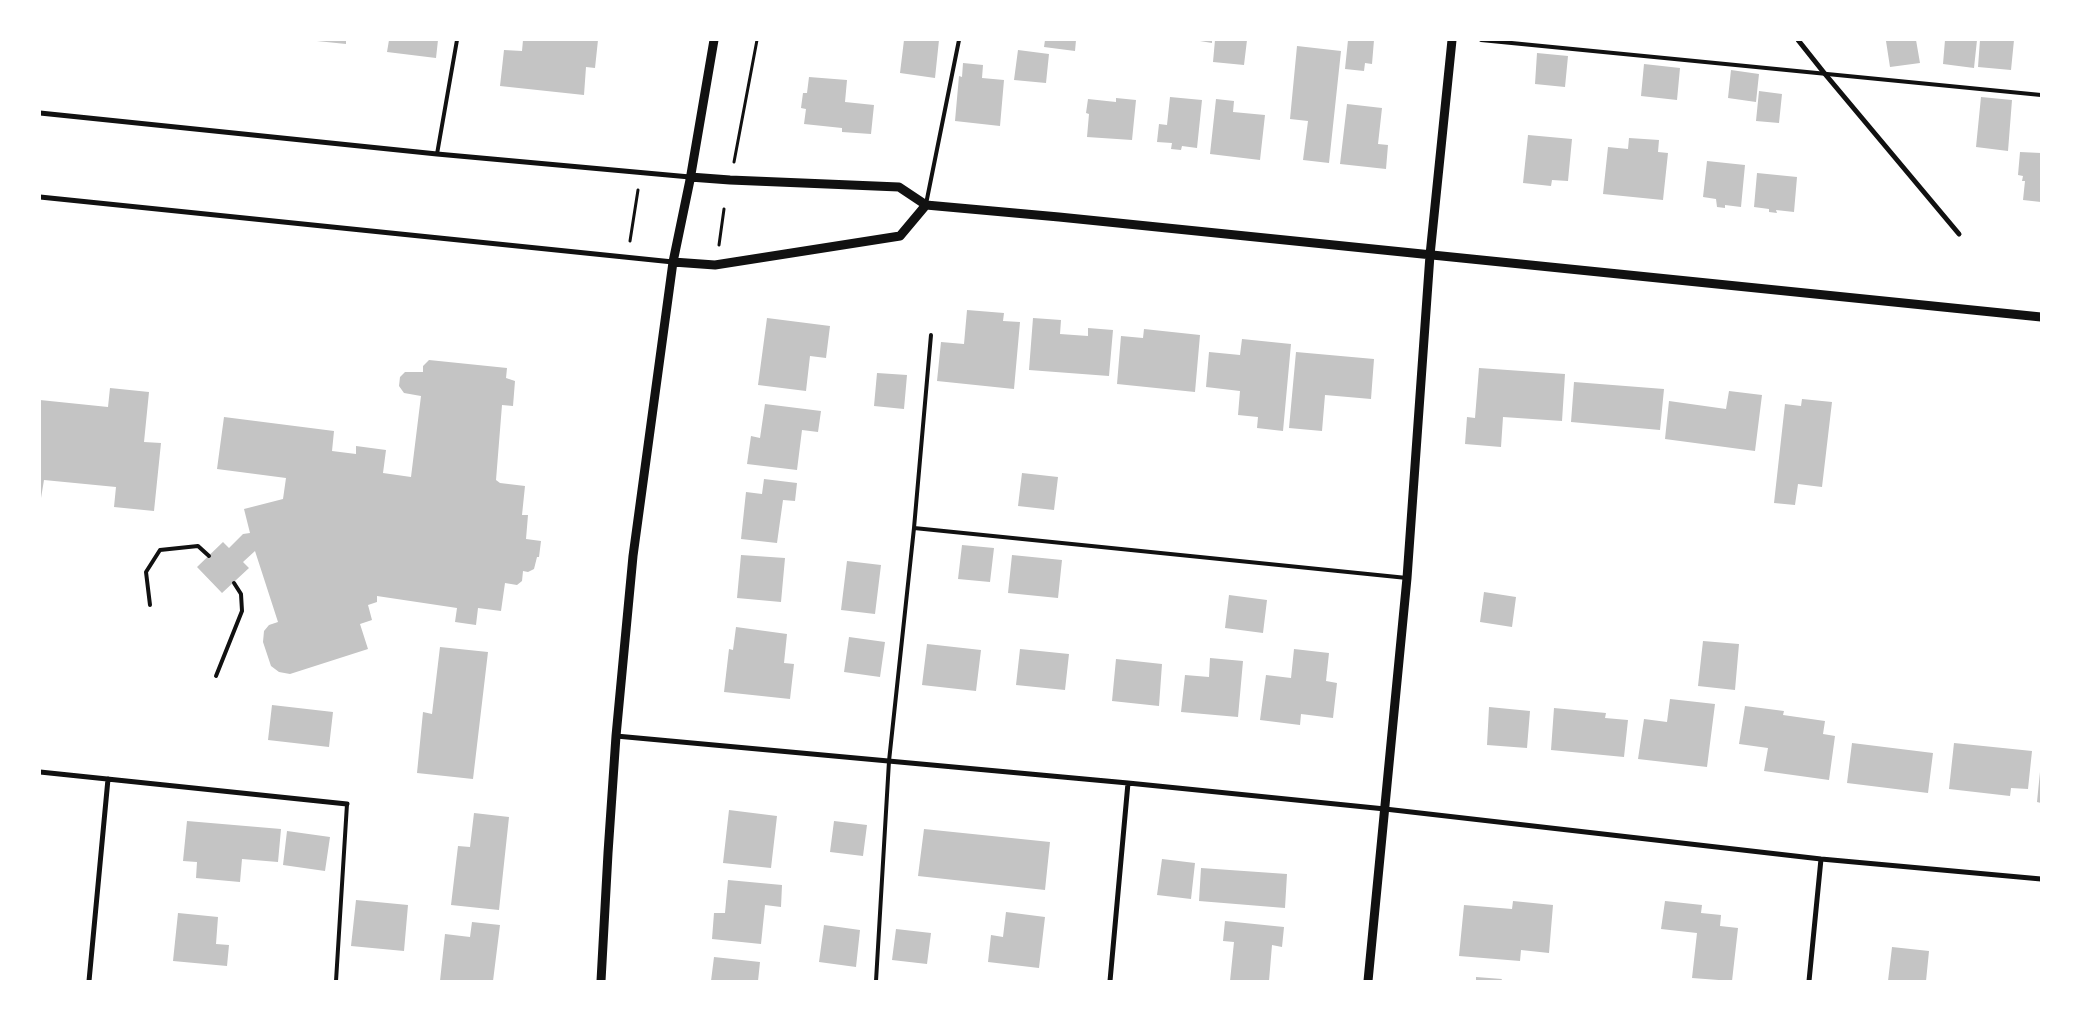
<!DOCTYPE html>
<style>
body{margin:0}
#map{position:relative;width:2081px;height:1021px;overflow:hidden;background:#fff;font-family:Karla,sans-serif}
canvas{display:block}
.frame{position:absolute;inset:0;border:41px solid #fff;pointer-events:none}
</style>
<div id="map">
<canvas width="2081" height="1021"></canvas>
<div class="frame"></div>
</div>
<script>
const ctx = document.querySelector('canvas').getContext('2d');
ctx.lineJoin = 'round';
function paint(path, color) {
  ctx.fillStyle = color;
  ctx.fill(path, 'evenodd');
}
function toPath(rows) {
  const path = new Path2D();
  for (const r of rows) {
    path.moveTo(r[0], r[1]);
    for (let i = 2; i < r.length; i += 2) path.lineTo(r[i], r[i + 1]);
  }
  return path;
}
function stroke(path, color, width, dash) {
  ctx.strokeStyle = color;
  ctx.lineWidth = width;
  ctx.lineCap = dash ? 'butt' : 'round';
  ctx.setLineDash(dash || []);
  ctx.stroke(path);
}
const building = toPath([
 [307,40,346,40,346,44],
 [389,40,438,40,436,58,387,52],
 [523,40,598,40,595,68,586,67,584,95,500,86,504,50,522,51],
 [904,40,939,40,935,78,900,73],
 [1045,40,1076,40,1075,51,1044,47],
 [1194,40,1212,40,1212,43],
 [1215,40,1247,40,1244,65,1213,62],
 [1348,40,1374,40,1372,64,1365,63,1364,71,1345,69],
 [1895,40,1916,40,1920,63,1890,67,1886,41],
 [1945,40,1977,40,1974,68,1943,64],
 [1980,40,2014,40,2011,70,1978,67],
 [1297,46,1341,51,1329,163,1303,160,1308,121,1290,119],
 [1018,50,1049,54,1046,83,1014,80],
 [1537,53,1568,56,1565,87,1535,84],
 [963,63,983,65,982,78,1004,80,1000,126,955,121,959,76,962,77],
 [1644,64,1680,68,1677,100,1641,96],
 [1731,70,1759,74,1756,102,1728,98],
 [809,77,847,80,845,102,874,105,871,134,842,132,842,128,804,124,806,109,801,108,803,93,807,93],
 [1759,91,1782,94,1779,123,1756,121],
 [1170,97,1202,100,1197,148,1182,146,1181,150,1171,149,1172,143,1157,142,1159,124,1167,125],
 [1981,97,2012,100,2008,151,1976,147],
 [1116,98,1136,100,1132,140,1087,137,1089,114,1086,113,1088,99,1116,102],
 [1216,99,1234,101,1233,112,1265,115,1260,160,1210,154],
 [1347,104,1382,108,1378,144,1388,145,1386,169,1340,164],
 [1528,135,1572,139,1568,181,1552,180,1551,186,1523,183],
 [1629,138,1659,140,1658,152,1668,153,1663,200,1603,194,1608,147,1628,149],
 [2020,152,2041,153,2041,202,2023,200,2025,181,2022,181,2023,176,2018,175],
 [1707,161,1745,165,1741,207,1725,205,1725,208,1717,207,1716,199,1703,197],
 [1757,173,1797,177,1794,212,1776,210,1777,213,1769,212,1769,209,1754,207],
 [967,310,1004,313,1003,321,1020,322,1014,389,937,381,941,342,964,344],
 [767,318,830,326,826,358,810,356,806,391,758,385],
 [1033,318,1061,320,1060,334,1088,336,1088,328,1113,330,1109,376,1029,370],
 [1144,329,1200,335,1195,392,1117,384,1121,336,1143,338],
 [1242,339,1291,344,1283,431,1257,428,1258,417,1238,415,1240,391,1206,387,1209,352,1240,355],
 [1296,352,1374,359,1371,399,1325,395,1322,431,1289,428],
 [429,360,507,368,506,378,515,381,513,406,502,405,496,480,500,483,525,486,522,515,528,515,526,539,541,541,539,557,537,557,534,569,528,572,523,571,522,581,517,585,505,583,501,611,478,608,476,625,455,622,457,608,377,596,377,602,368,605,372,620,360,624,368,649,290,674,279,672,271,666,263,642,264,631,269,625,278,622,255,551,243,562,249,568,222,593,197,567,223,542,229,548,243,534,250,533,244,509,283,499,286,478,217,469,224,417,334,431,332,451,356,454,356,446,386,450,383,473,411,477,421,396,404,393,399,386,400,377,405,372,423,372,423,366],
 [1479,368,1565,374,1562,421,1503,417,1501,447,1465,444,1467,417,1475,418],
 [877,373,907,375,904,409,874,406],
 [1574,382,1664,389,1660,430,1571,422],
 [110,388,149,392,144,442,161,443,154,511,114,507,116,487,44,480,40,504,40,400,108,407],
 [1729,391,1762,395,1755,451,1665,439,1669,401,1726,409],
 [1802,399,1832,402,1822,487,1798,484,1795,505,1774,503,1785,404,1801,406],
 [765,404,821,411,818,432,802,430,797,470,747,464,751,436,760,438],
 [1022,473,1058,477,1054,510,1018,506],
 [764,479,797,483,795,501,783,500,777,543,741,539,746,492,762,494],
 [962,545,994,548,990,582,958,579],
 [741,555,785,558,781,602,737,598],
 [1012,555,1062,560,1058,598,1008,593],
 [847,561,881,565,875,614,841,610],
 [1484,592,1516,597,1512,627,1480,622],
 [1229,595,1267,600,1263,633,1225,628],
 [736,627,787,634,784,663,794,664,790,699,724,692,729,649,733,650],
 [849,637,885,642,880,677,844,672],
 [1703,641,1739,644,1735,690,1698,686],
 [927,644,981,650,976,691,922,685],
 [440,647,488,652,473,779,417,773,423,712,432,714],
 [1020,649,1069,654,1065,690,1016,685],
 [1294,649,1329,653,1326,681,1337,683,1333,718,1301,714,1300,725,1260,720,1266,675,1291,678],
 [1210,658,1243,661,1238,717,1181,712,1185,675,1209,677],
 [1116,659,1162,664,1159,706,1112,701],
 [1670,699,1715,704,1707,767,1638,759,1644,719,1667,722],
 [272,705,333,712,329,747,268,740],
 [1745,706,1784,711,1783,715,1825,721,1823,734,1835,736,1829,780,1764,771,1768,748,1739,744],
 [1489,707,1530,711,1527,748,1487,745],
 [1554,708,1606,713,1605,718,1628,720,1624,757,1551,750],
 [1852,743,1933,753,1928,793,1847,783],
 [1954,743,2032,751,2028,789,2011,788,2010,796,1949,789],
 [2040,772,2041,772,2041,803,2037,802],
 [729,810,777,816,771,868,723,863],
 [474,813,509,817,499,910,451,905,458,846,470,847],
 [187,821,281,829,278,862,242,859,240,882,196,878,197,862,183,861],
 [834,821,867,825,863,856,830,852],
 [924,829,1050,842,1045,890,918,876],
 [287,831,330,837,325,871,283,865],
 [1162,859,1195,863,1191,899,1157,895],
 [1201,868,1287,874,1285,908,1199,901],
 [728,880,782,885,781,907,765,905,761,944,712,939,714,913,725,913],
 [356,900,408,905,404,951,351,946],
 [1513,901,1553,905,1549,953,1521,950,1520,961,1459,956,1464,905,1512,909],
 [1665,901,1702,905,1701,913,1721,915,1720,926,1738,928,1732,981,1692,978,1697,933,1661,929],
 [1006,912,1045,917,1039,968,988,962,991,935,1003,937],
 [178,913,218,917,216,944,229,945,227,966,173,961],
 [1225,921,1284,927,1282,947,1272,945,1269,981,1230,981,1234,942,1223,941],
 [472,922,500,925,493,981,440,981,445,934,470,937],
 [824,925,860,930,856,967,819,962],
 [896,929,931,933,927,964,892,960],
 [1892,947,1929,951,1926,981,1888,981],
 [714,957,760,962,758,981,711,981],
 [1476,977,1502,979,1501,981,1476,981]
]);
const path = toPath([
 [734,162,757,40],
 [630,241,638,190],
 [719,245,724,209]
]);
const service = toPath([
 [1481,40,2041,95],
 [437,154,457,40],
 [926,204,959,40],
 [914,528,1407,578],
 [150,605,146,572,160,550,198,546,209,556],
 [216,676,242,611,241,594,234,583],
 [336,981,347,804],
 [876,981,889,761,914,528,931,335]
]);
const minor = toPath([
 [1798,40,1825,74,1959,234],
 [40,113,437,154,690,177],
 [40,197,673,262],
 [616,736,1128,783,1385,809,1821,859,2041,879],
 [40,772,347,804],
 [89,981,108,779],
 [1110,981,1128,783],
 [1809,981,1821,859]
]);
const tertiary = toPath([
 [690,177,730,180,899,187,926,205,1059,217,2041,317],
 [673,262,715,265,900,236,926,205],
 [601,981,608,853,616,736,633,556,673,262,690,180,714,40],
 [1368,981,1407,578,1430,255,1452,40]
]);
paint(building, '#c4c4c4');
stroke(path, '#111', 3);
stroke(service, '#111', 4);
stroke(minor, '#111', 5);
stroke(tertiary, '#111', 9);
</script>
